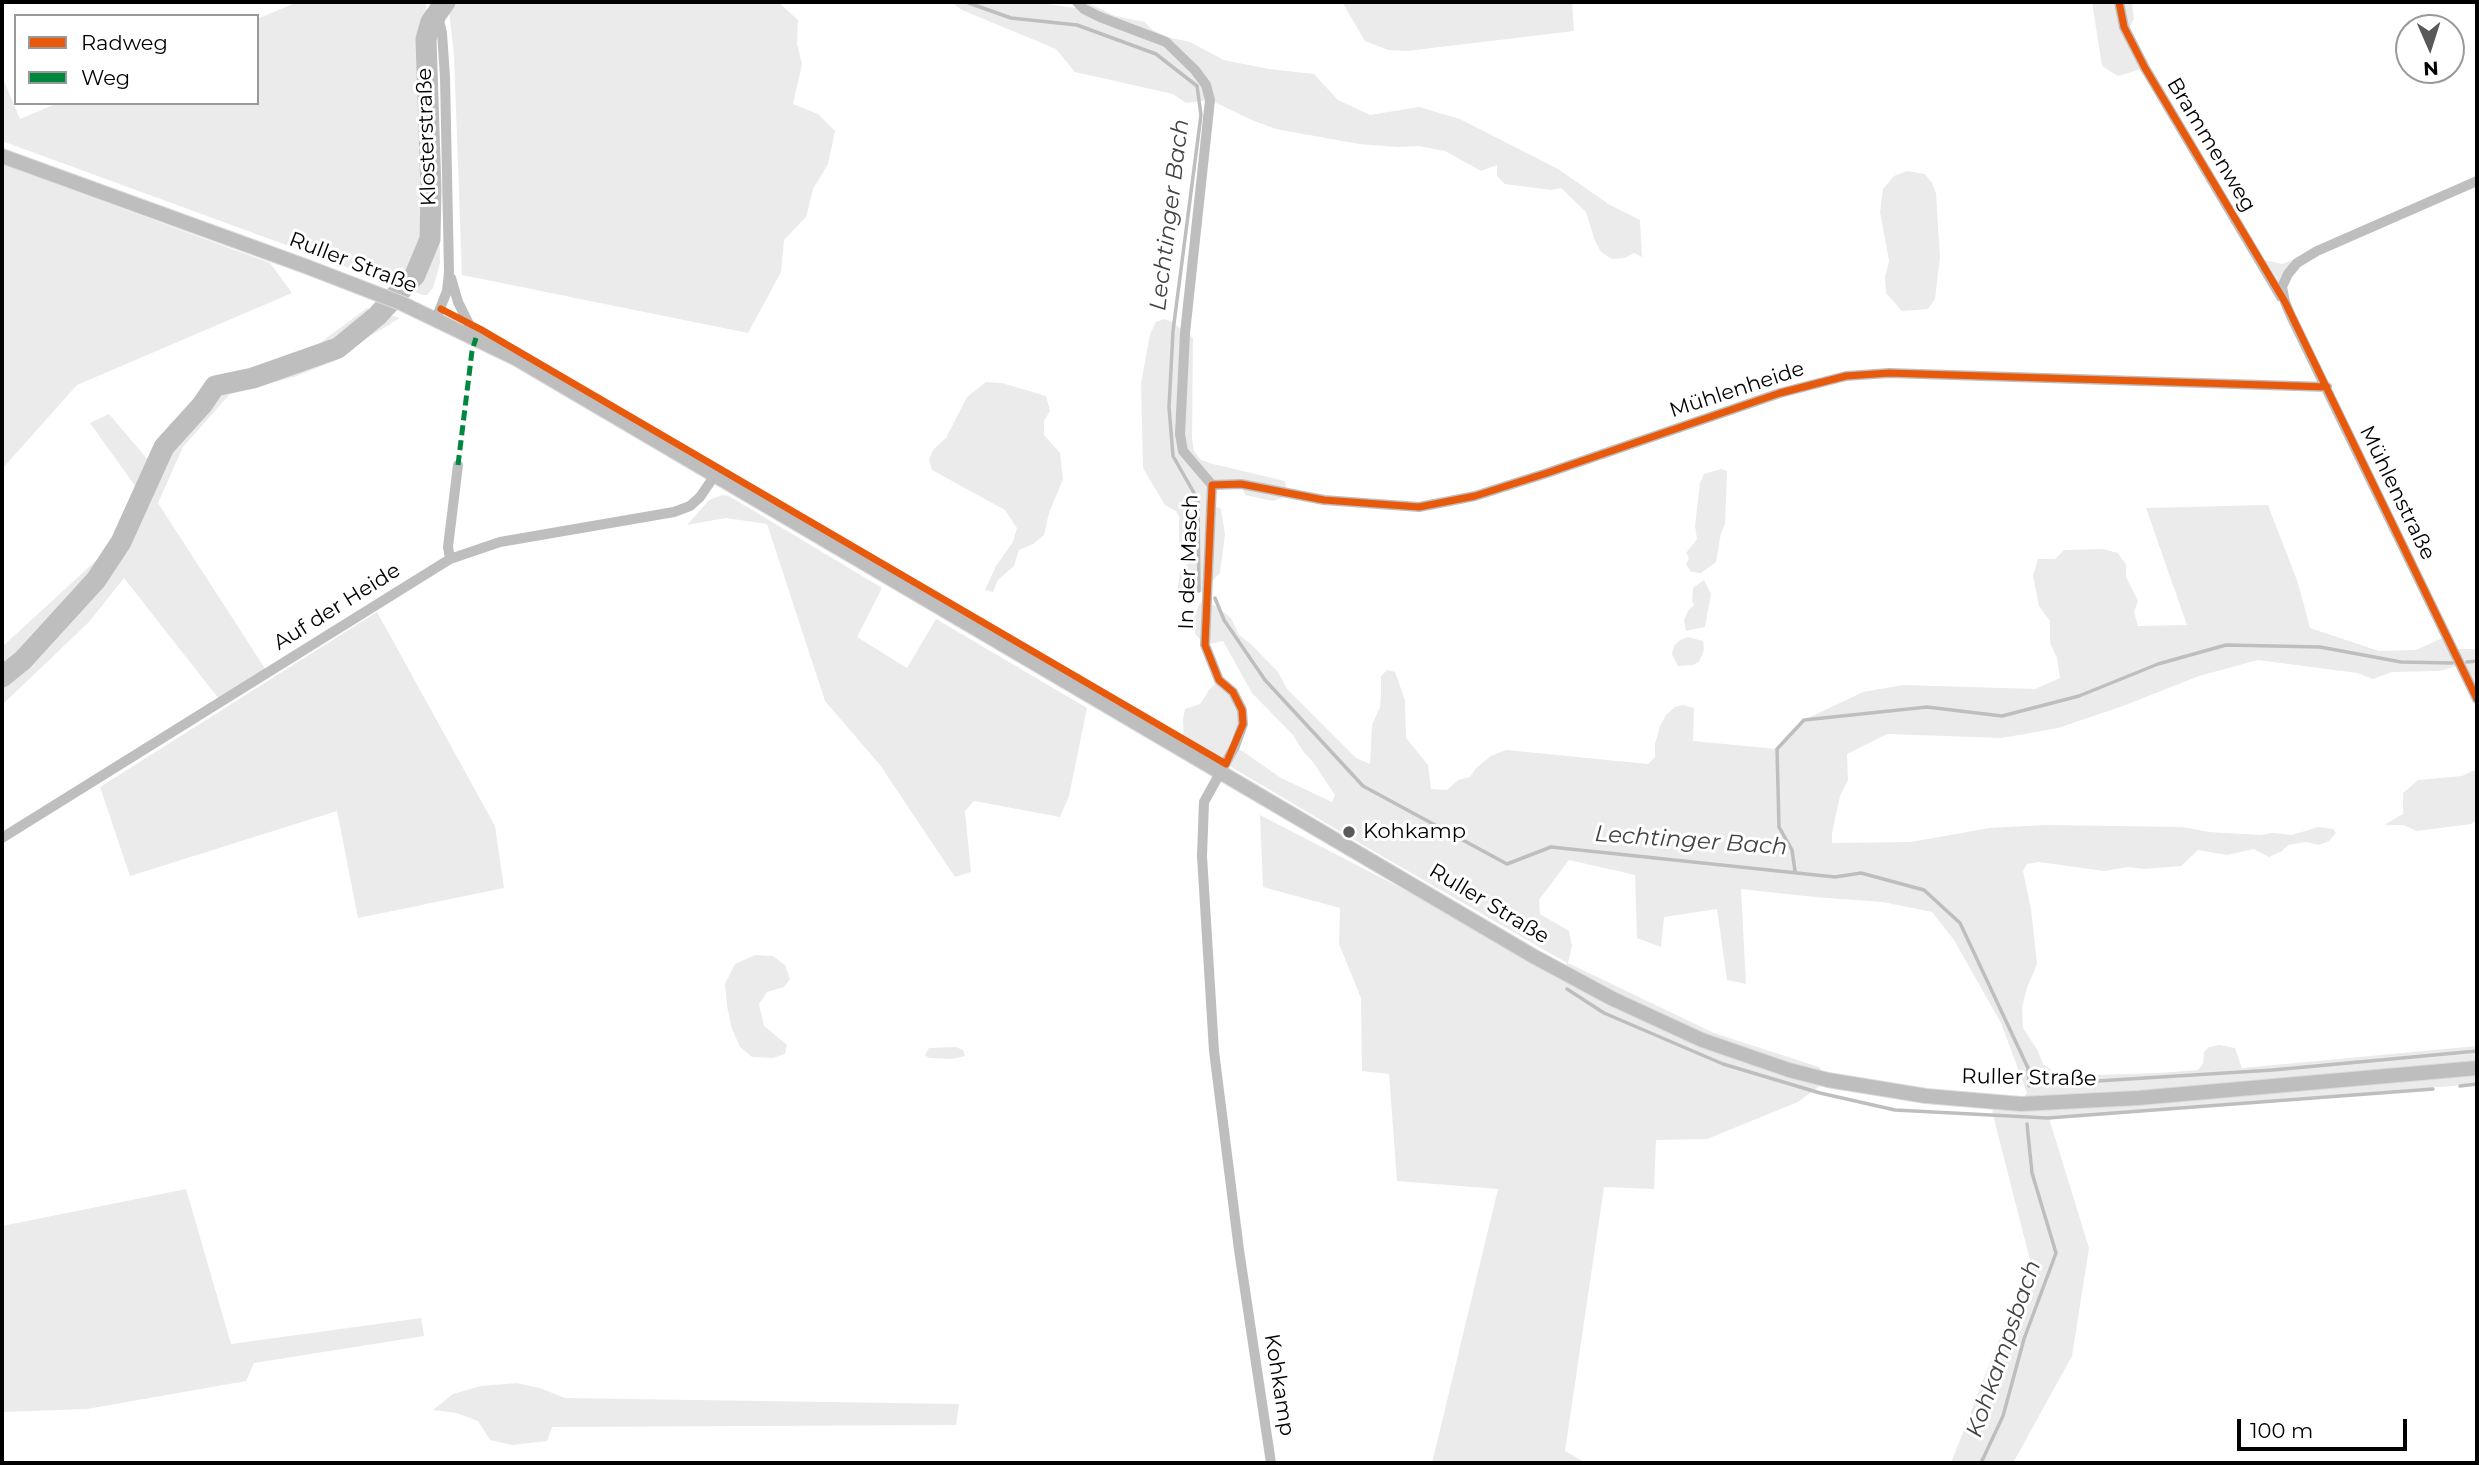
<!DOCTYPE html>
<meta charset="utf-8">
<style>
body{margin:0}
#map{position:relative;width:2479px;height:1465px;overflow:hidden;background:#fff;font-family:Montserrat,sans-serif}
canvas{display:block}
.frame{position:absolute;inset:0;border:4px solid #000;pointer-events:none}
.legend{position:absolute;left:14px;top:14px;width:245px;height:91px;box-sizing:border-box;background:#fff;border:2px solid #999;margin:0;padding:9px 12px;list-style:none;font-size:21px;color:#000}
.legend li{display:flex;align-items:center;gap:14px;height:35px}
.legend b{width:35px;border:2px solid #999}
.north{position:absolute;left:2395px;top:14px;width:70px;height:70px;box-sizing:border-box;background:#fff;border:2px solid #999;border-radius:50%;rotate:177deg;font-size:19px;font-weight:700;line-height:28px;text-align:center;color:#000}
.north::after{content:'';display:block;margin:auto;width:24px;height:32px;background:#595959;clip-path:polygon(50% 0,100% 100%,50% 72%,0 100%)}
.scale{position:absolute;left:2237px;top:1419px;width:170px;height:32px;box-sizing:border-box;border:4px solid #000;border-top:0;padding-left:9px;font-size:21px;line-height:24px;white-space:nowrap;color:#000;-webkit-text-stroke:5px #fff;paint-order:stroke}
</style>
<div id="map">
<canvas width="2479" height="1465"></canvas>
<div class="frame"></div>
<ul class="legend">
<li><b style="height:9px;background:#e8590c"></b>Radweg</li>
<li><b style="height:9px;background:#00873e"></b>Weg</li>
</ul>
<div class="north">N</div>
<div class="scale">100 m</div>
</div>
<script>
const ctx = document.querySelector('canvas').getContext('2d');
ctx.lineJoin = 'round';
function paint(path, color) {
  ctx.fillStyle = color;
  ctx.fill(path, 'evenodd');
}
function toPath(rows) {
  const path = new Path2D();
  for (const r of rows) {
    path.moveTo(r[0], r[1]);
    for (let i = 2; i < r.length; i += 2) path.lineTo(r[i], r[i + 1]);
  }
  return path;
}
function stroke(path, color, width, dash) {
  ctx.strokeStyle = color;
  ctx.lineWidth = width;
  ctx.lineCap = dash ? 'butt' : 'round';
  ctx.setLineDash(dash || []);
  ctx.stroke(path);
}
function label(font, color, halo, rows, align = 'center') {
  ctx.font = font + ' Montserrat,sans-serif';
  ctx.lineWidth = 6;
  ctx.setLineDash([]);
  ctx.textBaseline = 'middle';
  ctx.strokeStyle = halo;
  ctx.fillStyle = color;
  for (const [text, x, y, turn = 0] of rows) {
    ctx.save();
    ctx.translate(x, y);
    ctx.rotate((+turn || 0) * Math.PI / 180);
    ctx.textAlign = isNaN(turn) ? turn : align;
    if (halo) ctx.strokeText(text, 0, 0);
    ctx.fillText(text, 0, 0);
    ctx.restore();
  }
}
const green = toPath([
 [298,2,425,2,437,52,440,263,433,288,427,295,423,295,2,141,2,76,20,119,58,103,257,103,257,19],
 [448,2,778,2,798,20,797,44,802,64,793,104,818,114,835,131,828,164,813,189,806,217,784,240,781,272,748,333,462,275,454,55],
 [951,2,1032,2,1083,9,1077,2,1086,2,1115,16,1145,22,1151,29,1167,37,1190,42,1224,60,1269,69,1314,74,1338,100,1370,115,1419,107,1460,119,1558,169,1610,205,1640,220,1642,257,1634,253,1625,258,1612,259,1601,252,1595,241,1586,212,1561,188,1551,190,1505,184,1497,176,1497,165,1481,171,1445,151,1419,146,1398,147,1359,144,1276,129,1254,121,1210,100,1186,103,1173,94,1075,72,1056,49,962,10],
 [1342,2,1572,2,1574,31,1407,51,1388,50,1365,41],
 [2092,2,2132,2,2134,19,2127,32,2145,68,2118,76,2102,66],
 [2,164,270,263,292,293,77,385,2,469],
 [1907,171,1925,174,1932,183,1936,193,1940,257,1935,299,1928,309,1902,311,1886,293,1885,277,1889,261,1880,212,1883,189,1894,176],
 [2317,251,2288,274,2285,302,2260,259,2282,264],
 [367,308,400,318,370,336,337,360,294,377,230,394,183,447,158,503,266,670,219,699,124,578,89,622,2,705,2,647,102,555,138,490,90,423,109,414,155,468,164,447,202,405,215,386,270,366,301,357],
 [1164,319,1172,322,1193,338,1192,439,1194,451,1201,460,1213,464,1285,481,1287,493,1282,498,1273,501,1245,495,1241,484,1212,486,1211,504,1221,509,1225,534,1220,573,1201,592,1182,599,1177,595,1180,572,1187,565,1191,557,1179,547,1179,517,1176,511,1165,505,1143,468,1141,384,1150,334,1156,322],
 [986,382,1002,383,1046,396,1050,411,1044,421,1044,435,1060,453,1063,479,1049,513,1044,535,1033,544,1019,550,1014,566,998,580,993,592,985,590,996,566,1013,542,1017,528,1005,510,932,470,929,460,933,450,946,438,967,397],
 [1721,469,1727,471,1725,524,1721,533,1716,562,1701,573,1691,572,1686,564,1689,558,1686,553,1697,539,1695,526,1700,483,1704,474],
 [722,495,729,496,882,588,857,637,907,668,936,619,1087,708,1069,796,1060,817,974,801,965,811,971,872,955,877,880,765,825,701,767,524,726,518,687,525,709,500],
 [2268,505,2298,583,2310,628,2379,651,2416,650,2447,636,2453,649,2477,649,2477,699,2460,665,2440,671,2392,672,2373,679,2357,673,2258,660,2199,676,2123,706,2058,728,2002,738,1887,734,1847,754,1848,780,1840,796,1832,833,1832,843,1911,842,1989,828,2046,825,2183,827,2209,832,2260,835,2273,833,2292,835,2318,827,2333,829,2336,833,2329,841,2319,845,2306,842,2288,845,2282,851,2269,857,2254,849,2227,855,2198,850,2181,866,2144,869,2128,867,2104,871,2039,862,2027,864,2023,871,2031,909,2037,964,2027,988,2022,1007,2023,1028,2038,1051,2043,1064,2060,1076,2159,1073,2198,1070,2203,1064,2204,1052,2209,1047,2219,1045,2235,1048,2242,1068,2477,1046,2477,1084,2049,1118,2089,1248,2072,1356,2013,1463,1951,1463,2030,1260,1993,1115,1992,1102,2020,1104,2027,1093,2001,1023,1954,940,1932,912,1883,902,1814,897,1741,889,1746,984,1727,980,1717,909,1664,917,1661,947,1637,938,1635,875,1569,860,1539,900,1540,914,1569,931,1572,946,1568,963,1714,1033,1819,1067,1828,1080,1798,1102,1707,1139,1656,1140,1654,1189,1604,1187,1565,1451,1586,1463,1432,1463,1498,1189,1397,1181,1389,1074,1362,1071,1361,998,1339,944,1340,908,1263,887,1260,815,1565,973,1567,963,1368,848,1184,739,1183,719,1185,709,1200,704,1209,690,1219,680,1242,710,1235,746,1281,778,1332,802,1335,795,1313,762,1303,751,1293,735,1252,693,1223,641,1205,645,1195,634,1194,617,1199,605,1202,602,1216,606,1231,618,1239,635,1251,644,1278,672,1287,689,1356,758,1370,764,1372,725,1380,707,1381,695,1381,676,1387,670,1395,672,1405,700,1406,738,1428,765,1431,789,1447,790,1458,780,1470,777,1476,768,1491,756,1506,750,1648,764,1655,757,1655,744,1660,726,1666,715,1675,707,1683,705,1694,708,1693,741,1777,749,1804,720,1863,692,1903,685,2035,689,2060,678,2057,658,2050,643,2050,621,2039,606,2033,576,2038,559,2055,559,2064,550,2103,549,2118,553,2126,565,2126,577,2138,601,2134,612,2138,626,2187,625,2146,508],
 [1704,580,1711,594,1705,627,1686,631,1684,620,1688,611,1694,605,1692,601,1693,588],
 [377,612,495,826,504,888,358,918,337,811,130,876,100,787],
 [1688,637,1703,641,1704,650,1699,662,1693,665,1678,666,1672,654,1674,646,1680,640],
 [2477,769,2477,820,2471,824,2417,831,2403,825,2384,825,2403,814,2403,793,2418,780,2462,776],
 [755,955,773,956,785,965,790,979,784,987,767,992,759,1004,764,1026,787,1045,785,1054,773,1058,752,1057,740,1047,732,1029,727,1006,725,984,735,964],
 [956,1047,963,1050,965,1056,952,1059,929,1058,925,1055,929,1048],
 [186,1189,231,1344,421,1318,424,1336,254,1363,246,1381,87,1409,2,1412,2,1226],
 [517,1383,540,1388,565,1398,959,1404,956,1425,552,1427,547,1441,512,1445,490,1440,478,1421,457,1413,433,1410,453,1394,481,1386]
]);
const stream = toPath([
 [966,2,1011,18,1077,25,1156,54,1197,86,1201,115,1173,331,1169,407,1173,456,1198,500,1199,591],
 [1215,598,1224,620,1265,680,1363,786,1507,864,1551,847,1835,877,1861,873,1924,890,1960,923,2028,1068,2029,1086],
 [2467,662,2477,661],
 [1795,871,1792,850,1779,827,1777,749,1804,720,1927,707,2002,716,2079,696,2158,664,2226,645,2320,647,2401,662,2452,663],
 [1567,989,1604,1013,1723,1064,1820,1093,1895,1110,2048,1118,2433,1089],
 [2030,1069,2046,1081,2097,1081,2273,1070,2477,1051],
 [2460,1086,2477,1084],
 [1981,1463,2003,1416,2024,1339,2056,1253,2032,1173,2027,1124]
]);
const river = toPath([
 [2,677,23,660,96,580,121,542,164,447,202,405,215,386,253,378,338,348,377,316,415,275,430,239,431,190,426,39,431,22,445,2]
]);
const minor = toPath([
 [435,2,442,33,445,77,449,272,447,291,436,319],
 [1077,2,1084,9,1100,17,1166,42,1195,70,1206,85,1210,100,1185,333,1180,434,1183,451,1212,485,1205,645,1219,680,1233,692,1242,710,1243,724,1235,746,1204,802,1202,856,1214,1051,1239,1250,1271,1463],
 [2119,2,2124,27,2145,68,2281,297],
 [2477,181,2317,251,2297,263,2288,274,2282,287,2285,302,2291,316,2477,699],
 [451,278,458,302,476,338],
 [1212,485,1241,484,1324,500,1419,507,1475,496,1547,473,1780,393,1846,376,1889,373,2327,387],
 [450,559,448,547,458,465],
 [2,838,450,559,500,542,674,512,690,506,700,497,715,475]
]);
const major = toPath([
 [2,156,305,266,401,303,517,359,1533,956,1613,999,1702,1040,1789,1070,1828,1080,1926,1096,2021,1104,2138,1098,2477,1068]
]);
const quiet = toPath([
 [458,465,472,351,476,338]
]);
const cycleway = toPath([
 [2119,2,2124,27,2145,68,2285,302,2477,699],
 [441,309,480,329,1226,764,1243,724,1242,710,1233,692,1219,680,1205,645,1212,485,1241,484,1324,500,1419,507,1475,496,1547,473,1780,393,1846,376,1889,373,2327,387]
]);
const markers = [
 [1349,832,7,"#595959"]
];
const streetNames = [
 ["Klosterstraße",427,137,-92],
 ["Brammenweg",2211,145,59],
 ["Ruller Straße",353,263,21],
 ["Mühlenheide",1737,390,-18],
 ["Mühlenstraße",2397,493,64],
 ["In der Masch",1189,562,-88],
 ["Auf der Heide",337,607,-32],
 ["Ruller Straße",1489,904,31],
 ["Ruller Straße",2029,1078,1],
 ["Kohkamp",1279,1385,81]
];
const poiNames = [
 ["Kohkamp",1363,832]
];
const waterNames = [
 ["Lechtinger Bach",1170,215,-83],
 ["Lechtinger Bach",1691,841,4],
 ["Kohkampsbach",2004,1349,-71]
];
paint(green, '#ebebeb');
stroke(stream, '#bebebe', 3.5);
stroke(river, '#bebebe', 21);
stroke(major, '#dbdbdb', 16);
stroke(minor, '#bebebe', 10);
stroke(major, '#bebebe', 14);
stroke(quiet, '#00873e', 5, [10, 5]);
stroke(cycleway, '#e8590c', 7);
for (const [x, y, r, color] of markers) {
  const dot = new Path2D();
  dot.arc(x, y, r, 0, 2 * Math.PI);
  ctx.fillStyle = color;
  ctx.fill(dot);
  stroke(dot, '#fff', 2.5);
}
label('21px', '#000', '#fff', streetNames);
label('21px', '#000', '#fff', poiNames, 'left');
label('italic 23px', '#434343', '#fff', waterNames);
</script>
